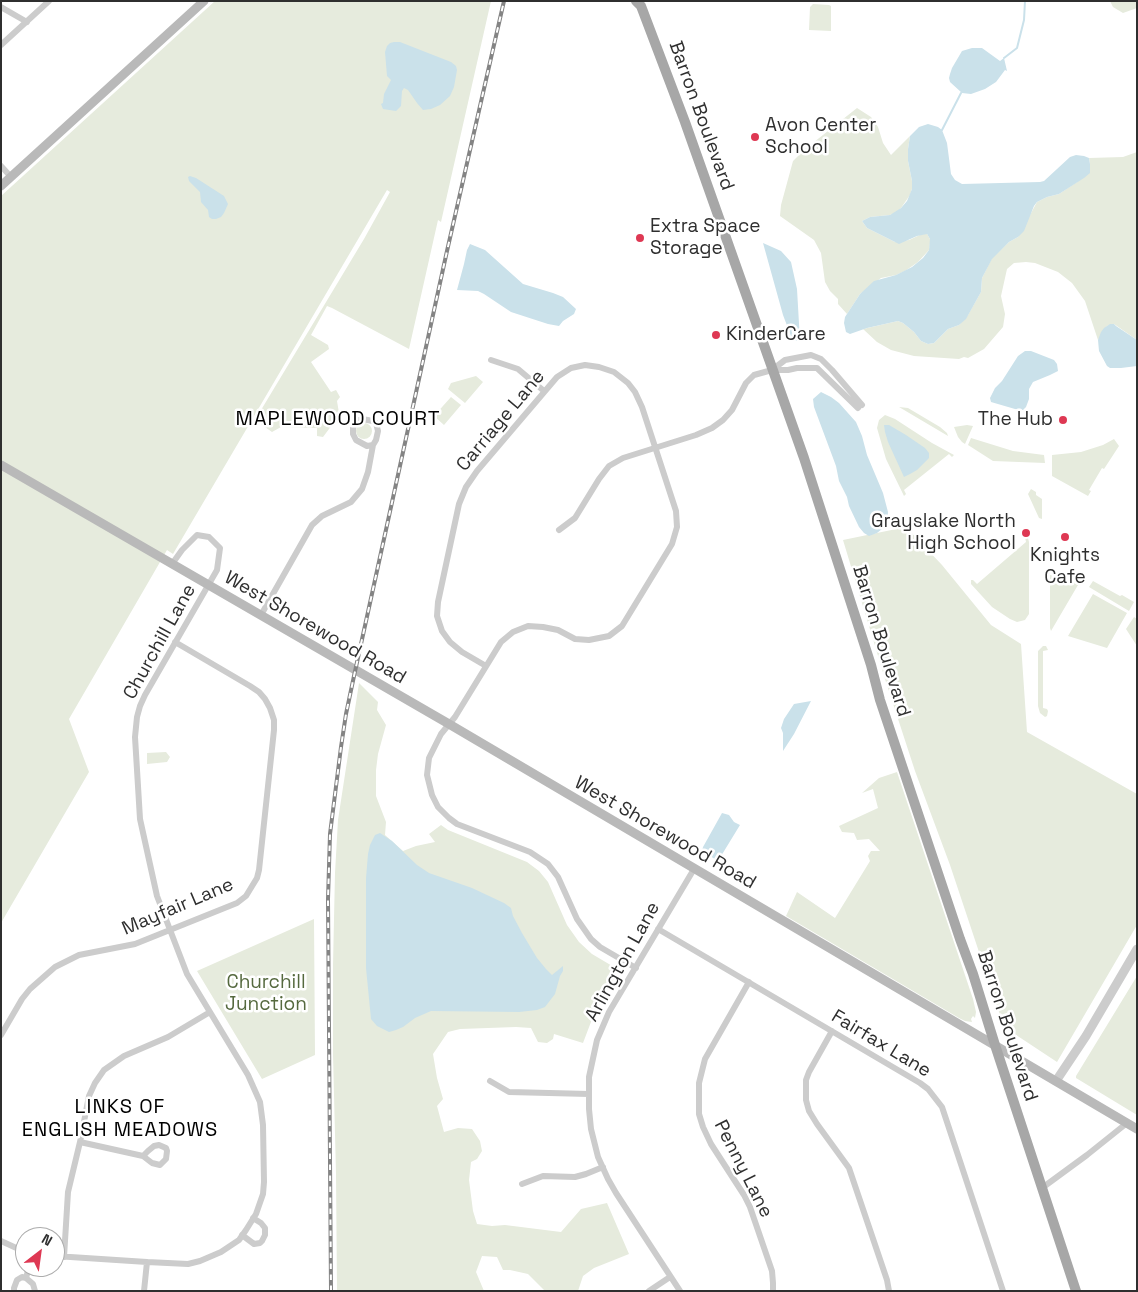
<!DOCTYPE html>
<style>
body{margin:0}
#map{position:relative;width:1138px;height:1292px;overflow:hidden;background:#fff;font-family:"Space Grotesk",sans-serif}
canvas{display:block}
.frame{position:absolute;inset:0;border:2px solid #2f2f2f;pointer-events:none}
.north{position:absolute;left:15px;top:1227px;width:50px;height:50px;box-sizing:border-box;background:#fff;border:1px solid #acacac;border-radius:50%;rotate:30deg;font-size:14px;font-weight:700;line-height:20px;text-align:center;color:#2f2f2f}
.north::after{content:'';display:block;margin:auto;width:18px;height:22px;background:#de3853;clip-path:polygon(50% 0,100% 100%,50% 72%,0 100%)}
</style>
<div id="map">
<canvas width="1138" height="1292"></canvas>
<div class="frame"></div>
<div class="north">N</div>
</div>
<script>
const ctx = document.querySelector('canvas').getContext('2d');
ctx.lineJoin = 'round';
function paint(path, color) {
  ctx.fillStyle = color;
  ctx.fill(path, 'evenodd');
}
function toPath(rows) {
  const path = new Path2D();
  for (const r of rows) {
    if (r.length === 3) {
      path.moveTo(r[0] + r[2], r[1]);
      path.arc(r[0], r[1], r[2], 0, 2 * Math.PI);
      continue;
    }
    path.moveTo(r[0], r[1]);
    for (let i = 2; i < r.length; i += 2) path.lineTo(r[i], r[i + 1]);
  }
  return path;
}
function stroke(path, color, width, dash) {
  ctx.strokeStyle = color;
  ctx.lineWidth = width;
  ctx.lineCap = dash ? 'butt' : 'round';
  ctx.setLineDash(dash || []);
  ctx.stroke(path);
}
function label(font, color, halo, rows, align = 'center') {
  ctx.font = font + ' "Space Grotesk",sans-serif';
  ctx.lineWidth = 5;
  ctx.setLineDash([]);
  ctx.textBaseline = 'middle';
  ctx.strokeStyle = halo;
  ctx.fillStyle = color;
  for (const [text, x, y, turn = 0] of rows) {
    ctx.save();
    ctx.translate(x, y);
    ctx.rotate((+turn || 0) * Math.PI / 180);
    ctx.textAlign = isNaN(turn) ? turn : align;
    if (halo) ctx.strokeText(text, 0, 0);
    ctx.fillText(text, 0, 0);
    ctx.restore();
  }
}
const green = toPath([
 [215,1,491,1,441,222,438,220,409,349,332,308,327,306,311,335,328,345,329,349,311,362,331,392,336,390,340,397,337,401,339,413,332,425,323,437,317,436,317,428,281,427,272,432,255,420,364,239,390,192,387,190,173,554,167,550,69,719,89,772,1,923,1,196],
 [1110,1,1137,1,1137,8,1123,13,1113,7],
 [813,4,829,5,831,6,831,31,809,30,810,7],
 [857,108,871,117,878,127,883,143,891,155,910,136,908,149,908,161,912,181,912,189,910,195,901,208,895,213,890,215,870,217,862,221,867,228,895,242,909,240,922,234,927,234,930,239,930,243,929,250,918,262,905,271,896,275,881,278,860,294,847,314,838,304,838,299,830,291,825,282,821,253,814,240,780,216,781,205,793,161,804,150],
 [1137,152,1137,340,1114,324,1107,326,1098,340,1085,301,1072,283,1058,272,1035,263,1026,262,1014,263,1007,269,1001,296,1005,314,1003,327,984,349,968,358,964,357,959,359,914,356,891,350,877,342,863,329,898,321,903,323,914,332,921,341,928,344,934,343,948,329,959,325,968,315,981,292,982,278,992,258,1009,242,1018,237,1037,202,1047,197,1059,194,1077,182,1090,164,1089,158,1123,157],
 [476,376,483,382,465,403,448,389,451,383],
 [451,397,461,405,444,425,434,416],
 [899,407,908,408,940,427,947,433,948,436],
 [885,415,895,419,932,443,954,455,952,457,949,454,904,490,906,494,904,496,886,459,877,428,879,420],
 [364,431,8],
 [967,425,973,426,965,444,962,442,958,437,954,427],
 [971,438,1013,451,1044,455,1045,463,993,461,968,445],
 [1114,439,1119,446,1104,469,1102,468,1089,490,1091,491,1088,496,1052,476,1052,455,1081,452,1103,445],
 [1031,489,1036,492,1036,495,1042,499,1042,519,1039,518,1028,494],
 [906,527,942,565,991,625,1021,644,1027,732,1137,794,1137,925,1057,1062,1004,1027,950,865,915,771,885,679,843,540],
 [1025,537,1028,538,1029,542,1029,614,1025,620,1017,622,1010,619,992,607,971,584,971,580,973,580,977,584,1026,542],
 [1050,575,1063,578,1078,585,1051,631,1050,628],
 [1093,581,1120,596,1122,595,1134,602,1129,611,1089,587],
 [1093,594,1127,613,1107,648,1068,636],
 [1134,617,1137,619,1137,646,1126,629],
 [1043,646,1046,646,1048,650,1043,651,1043,708,1047,709,1048,711,1047,716,1045,717,1040,713,1038,706,1038,651],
 [359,683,378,702,377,710,386,725,378,754,376,770,376,796,386,822,385,835,403,851,416,846,435,842,429,834,441,825,448,830,527,862,539,871,548,882,567,925,579,942,592,954,619,970,594,1014,583,1043,554,1034,553,1039,547,1043,538,1042,531,1028,516,1027,460,1029,448,1032,433,1054,437,1078,443,1099,437,1106,444,1132,458,1128,472,1129,480,1141,482,1151,477,1159,471,1162,469,1180,473,1211,477,1224,492,1226,505,1225,561,1232,581,1209,607,1203,629,1254,594,1268,583,1276,578,1291,545,1291,528,1274,510,1270,503,1270,497,1257,482,1256,476,1272,484,1291,337,1291,336,1174,333,1055,333,965,335,873,338,820],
 [166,752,170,757,167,762,147,764,147,753],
 [897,772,973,999,976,1012,975,1018,973,1016,971,1019,972,1022,965,1021,959,1018,786,916,797,892,835,918,870,861,868,856,871,851,880,851,869,839,857,840,854,833,842,832,839,826,878,808,873,789,862,793,879,778],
 [314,919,315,1055,262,1079,197,971],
 [1137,976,1137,1115,1076,1078,1076,1076]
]);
const water = toPath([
 [394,42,400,42,451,62,456,66,457,70,454,87,450,96,440,105,431,109,423,110,417,103,408,90,404,88,402,91,401,106,396,111,383,109,381,104,383,103,384,94,391,80,387,76,385,52,387,46,390,43],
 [972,48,982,48,1000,61,1004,58,1007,71,1005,70,996,82,985,89,971,94,962,93,950,82,949,78,950,74,952,68,962,51],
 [928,124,938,127,942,130,947,143,951,174,955,180,962,184,1040,182,1044,181,1070,157,1076,155,1084,156,1089,158,1090,164,1090,173,1084,178,1059,194,1047,197,1037,202,1034,206,1024,231,1018,237,1009,242,992,259,982,278,981,292,966,319,959,325,948,329,934,343,928,344,921,341,914,332,903,323,898,321,867,328,850,334,846,332,844,323,845,317,860,294,874,281,896,275,912,267,923,258,929,250,930,239,927,234,917,236,899,244,867,228,862,221,870,217,890,215,901,208,907,201,912,189,912,181,908,161,908,149,910,136,919,127],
 [190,176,196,178,224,196,228,204,224,213,221,217,216,219,212,219,209,217,208,210,201,202,200,192,189,181,188,177],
 [763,243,781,251,791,262,797,289,800,341,795,341,791,336,783,315],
 [470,244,485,250,523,284,553,293,563,297,576,309,574,314,563,321,559,326,548,324,511,312,484,294,478,291,457,290,464,264,467,250],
 [1110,324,1114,324,1116,326,1137,340,1137,366,1121,368,1110,368,1107,366,1099,351,1098,340,1101,332,1104,328],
 [1025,351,1031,351,1054,360,1057,364,1058,371,1050,375,1033,382,1029,389,1029,399,1026,407,1023,410,1015,409,991,402,990,398,995,388,1002,381,1018,356],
 [821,392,831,397,839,403,856,422,862,436,867,455,883,493,888,512,887,525,877,533,869,536,864,533,859,527,849,506,847,497,839,481,836,466,814,407,813,399],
 [884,425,889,425,906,435,925,448,929,453,929,458,917,470,910,474,904,477,888,442,885,432],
 [811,701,794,734,783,751,783,733,781,728,784,719,794,704],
 [722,813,729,815,734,822,740,825,718,861,702,851,703,847],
 [380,833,392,841,417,865,429,873,472,888,504,903,511,908,513,916,522,933,537,958,546,969,552,975,563,966,563,971,560,976,555,994,545,1007,537,1010,519,1012,431,1011,415,1018,403,1027,396,1030,389,1032,377,1026,371,1019,366,968,366,878,368,854,370,845,375,835]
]);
const stream = toPath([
 [1004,58,1017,48,1024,20,1025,1],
 [942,130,961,93]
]);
const minor = toPath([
 [1,7,27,22],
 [1,45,49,1],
 [1,166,11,177],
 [491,360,518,369,544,391],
 [772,370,785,360,811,355,821,359,832,370,862,405],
 [559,530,575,518,599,479,609,466,623,458,696,435,712,428,723,420,732,410,746,383,754,375,772,370,788,370,797,368,817,368,858,408],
 [261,615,312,525,322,516,351,502,362,489,368,472,373,445,376,440,378,431,376,423,373,421,362,419,356,421,353,428,353,434,356,440,367,446,373,445],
 [486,666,462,652,450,642,442,631,437,616,438,602,459,504,466,487,477,471,557,377,571,368,585,365,599,367,614,372,628,383,635,392,642,407,676,511,677,527,672,544,622,626,609,636,589,640,575,639,558,630,543,627,528,626,513,632,501,642,455,717,441,734,429,758,427,775,432,795,438,807,449,818,457,824,530,852,548,864,558,877,577,919,591,939,600,947,636,968],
 [658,929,920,1083,928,1089,942,1107,946,1119,1003,1291],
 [749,982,705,1059,699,1083,699,1114,703,1127,711,1144,744,1195,750,1207,772,1271,773,1283,773,1291],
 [832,1031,809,1072,806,1080,806,1100,809,1111,817,1124,849,1168,887,1280,889,1291],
 [1,1035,22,999,30,989,55,967,79,955,135,944,237,903,246,896,257,878,259,870,274,730,274,720,270,708,265,699,259,692,250,686,175,642],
 [490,1081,509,1092,589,1094],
 [80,1142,143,1156,148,1151,154,1146,159,1145,166,1148,167,1151,166,1159,160,1165,152,1163,143,1156],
 [522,1184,543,1176,575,1177,586,1174,603,1167],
 [1042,1188,1087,1155,1127,1123],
 [242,1235,254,1244,260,1243,262,1241,265,1235,265,1228,261,1223,253,1218],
 [1,1241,25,1252],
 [55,1256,147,1262,188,1264,200,1261,221,1252,239,1240,246,1230,256,1214,263,1194,264,1182,263,1125,260,1102,248,1075,187,974,157,896,140,819,135,737,137,717,140,706,145,695,217,570,220,548,209,537,197,535,182,550,172,564],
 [64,1257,68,1192,80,1142,89,1096,95,1083,104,1070,124,1056,168,1037,210,1012],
 [26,1278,29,1267],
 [14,1291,14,1288,17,1280,22,1277,26,1278,33,1284,35,1291],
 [144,1291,147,1262],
 [649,1291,670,1277],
 [680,1291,616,1193,608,1179,598,1157,591,1129,589,1109,589,1077,597,1040,609,1012,694,869]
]);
const tertiary = toPath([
 [1056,1081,1086,1036,1137,949]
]);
const secondary = toPath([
 [1,186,204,1],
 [1,465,449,724,1137,1129]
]);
const primary = toPath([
 [636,1,641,6,685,122,804,458,871,665,880,700,960,939,973,974,995,1045,1076,1291]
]);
const rail = toPath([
 [331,1291,328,899,330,834,341,747,346,714,354,676,447,251,504,1]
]);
const markers = [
 [755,137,5,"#de3853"],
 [640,238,5,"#de3853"],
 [716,335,5,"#de3853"],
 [1063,420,5,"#de3853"],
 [1026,533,5,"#de3853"],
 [1065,537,5,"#de3853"]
];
const streetNames = [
 ["Barron Boulevard",701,116,70],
 ["Carriage Lane",501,421,-50],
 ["West Shorewood Road",315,628,30],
 ["Barron Boulevard",881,641,73],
 ["Churchill Lane",160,642,-61],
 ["West Shorewood Road",665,833,30],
 ["Mayfair Lane",178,907,-23],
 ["Arlington Lane",623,962,-61],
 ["Barron Boulevard",1007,1026,72],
 ["Fairfax Lane",881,1044,31],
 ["Penny Lane",743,1169,63]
];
const poiNames = [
 ["Avon Center",765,126],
 ["School",765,148],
 ["Extra Space",650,227],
 ["Storage",650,249],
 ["KinderCare",726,335],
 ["The Hub",1053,420,"right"],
 ["Grayslake North",1016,522,"right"],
 ["High School",1016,544,"right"],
 ["Knights",1065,556,"center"],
 ["Cafe",1065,578,"center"]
];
const parkNames = [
 ["Churchill",266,983],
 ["Junction",266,1005]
];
const neighbourhoodNames = [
 ["MAPLEWOOD COURT",338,420],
 ["LINKS OF",120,1108],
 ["ENGLISH MEADOWS",120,1131]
];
paint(green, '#e6ebdd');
paint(water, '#cae1ea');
stroke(stream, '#cae1ea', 2);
stroke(minor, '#ccc', 6);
stroke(tertiary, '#ccc', 9);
stroke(secondary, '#b9b9b9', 9);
stroke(primary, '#a7a7a7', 10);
stroke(rail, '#848484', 4);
stroke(rail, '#fff', 2, [5.5]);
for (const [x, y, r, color] of markers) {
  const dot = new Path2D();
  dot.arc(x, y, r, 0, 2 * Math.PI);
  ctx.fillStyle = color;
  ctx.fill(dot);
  stroke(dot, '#fff', 2);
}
label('19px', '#2f2f2f', '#fff', streetNames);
label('19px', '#2f2f2f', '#fff', poiNames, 'left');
label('19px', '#55693e', '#fff', parkNames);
ctx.letterSpacing = '1px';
label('20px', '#000', '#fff', neighbourhoodNames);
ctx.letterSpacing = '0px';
</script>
